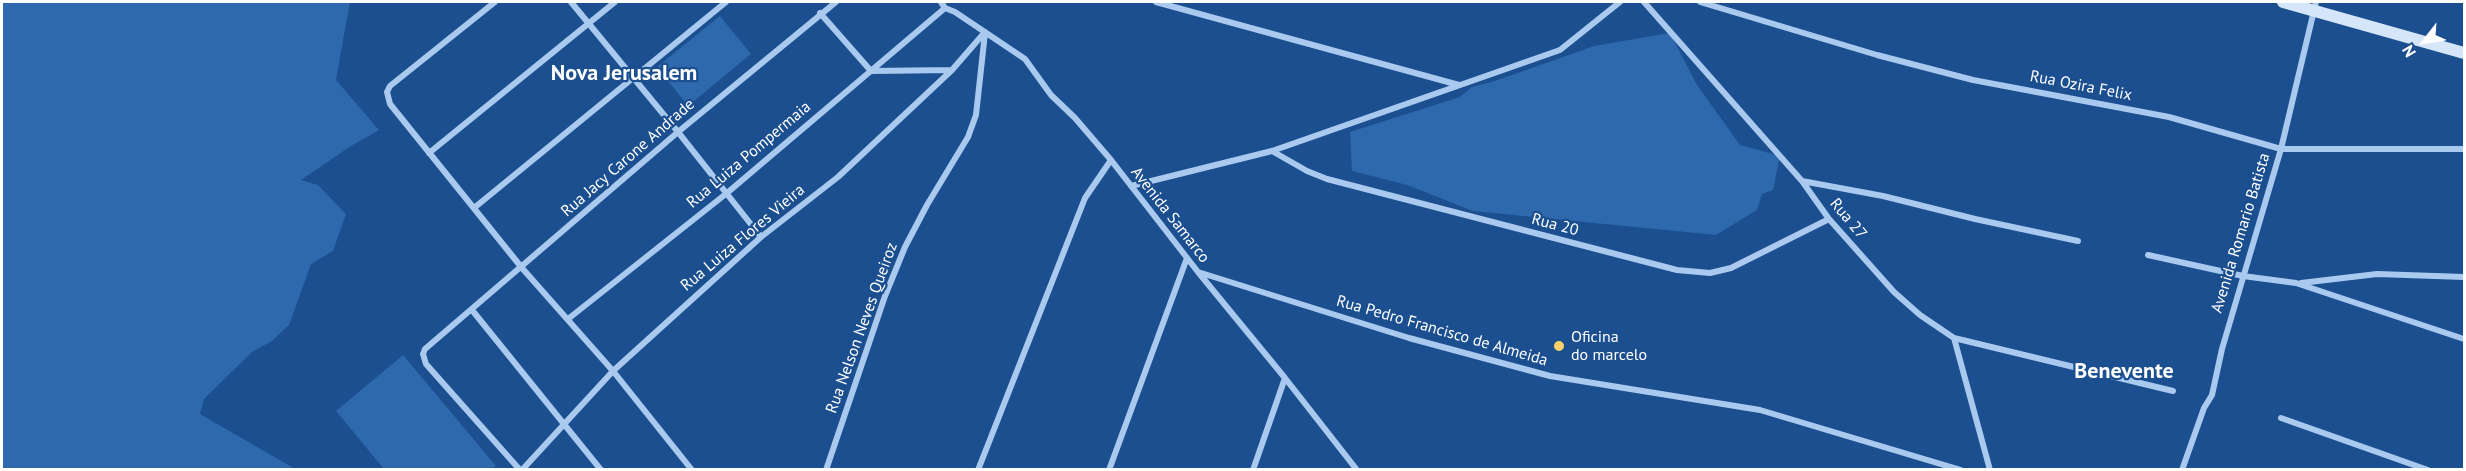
<!DOCTYPE html>
<style>
body{margin:0}
#map{position:relative;width:2466px;height:471px;overflow:hidden;background:#1b4f8f;font-family:"PT Sans",sans-serif}
canvas{display:block}
.frame{position:absolute;inset:0;border:3px solid #fff;pointer-events:none}
.north{position:absolute;left:2394px;top:12px;width:60px;height:60px;-webkit-text-stroke:4px #1b4f8f;paint-order:stroke;rotate:239deg;font-size:16px;font-weight:700;line-height:24px;text-align:center;color:#fff}
.north::after{content:'';display:block;margin:auto;width:21px;height:27px;background:#fff;clip-path:polygon(50% 0,100% 100%,50% 72%,0 100%)}
</style>
<div id="map">
<canvas width="2466" height="471"></canvas>
<div class="frame"></div>
<div class="north">N</div>
</div>
<script>
const ctx = document.querySelector('canvas').getContext('2d');
ctx.lineJoin = 'round';
function paint(path, color) {
  ctx.fillStyle = color;
  ctx.fill(path, 'evenodd');
}
function toPath(rows) {
  const path = new Path2D();
  for (const r of rows) {
    path.moveTo(r[0], r[1]);
    for (let i = 2; i < r.length; i += 2) path.lineTo(r[i], r[i + 1]);
  }
  return path;
}
function stroke(path, color, width, dash) {
  ctx.strokeStyle = color;
  ctx.lineWidth = width;
  ctx.lineCap = dash ? 'butt' : 'round';
  ctx.setLineDash(dash || []);
  ctx.stroke(path);
}
function label(font, color, halo, rows, align = 'center') {
  ctx.font = font + ' "PT Sans",sans-serif';
  ctx.lineWidth = 4.5;
  ctx.setLineDash([]);
  ctx.textBaseline = 'middle';
  ctx.strokeStyle = halo;
  ctx.fillStyle = color;
  for (const [text, x, y, turn = 0] of rows) {
    ctx.save();
    ctx.translate(x, y);
    ctx.rotate((+turn || 0) * Math.PI / 180);
    ctx.textAlign = isNaN(turn) ? turn : align;
    if (halo) ctx.strokeText(text, 0, 0);
    ctx.fillText(text, 0, 0);
    ctx.restore();
  }
}
const green = toPath([
 [2,2,350,2,336,80,379,130,351,146,301,180,318,185,346,214,333,251,311,264,289,325,272,341,252,352,204,399,200,414,295,469,2,469],
 [720,16,751,54,688,106,657,67],
 [1670,33,1697,85,1740,145,1780,156,1773,190,1762,194,1757,210,1716,235,1473,211,1407,185,1352,171,1350,132,1460,97,1472,87,1495,81,1594,46],
 [403,355,496,466,491,469,384,469,336,411]
]);
const street = toPath([
 [495,2,390,86,387,92,390,104,522,268,613,371,692,470],
 [571,2,678,132,761,237],
 [941,2,945,8,955,12,1025,59,1051,95,1075,118,1111,160,1198,272,1285,378,1357,470],
 [1156,2,1459,85],
 [1644,2,1802,181,1829,219,1894,292,1920,315,1954,338,1990,470],
 [1700,2,1877,55,1973,80,2169,117,2281,149,2464,149],
 [820,13,871,71,952,70],
 [1272,151,1307,171,1327,179,1677,270,1710,273,1731,268,1829,219],
 [429,153,615,2],
 [1802,181,1883,196,1975,219,2078,241],
 [1131,186,1272,151,1560,50,1620,2],
 [474,208,726,2],
 [2148,255,2243,276,2296,283,2464,339],
 [1198,272,1409,338,1550,376,1760,410,1961,470],
 [2301,283,2377,274,2464,277],
 [472,310,601,470],
 [568,319,727,193,945,8],
 [1954,338,2173,391],
 [2281,418,2428,470],
 [520,470,426,364,423,354,425,349,678,132,836,2],
 [522,470,613,371,761,237,838,177,952,70,985,32],
 [826,470,885,296,905,247,927,205,968,137,976,115,985,33],
 [978,470,1085,198,1111,160],
 [1109,470,1187,258],
 [1253,470,1285,378],
 [2182,470,2204,408,2212,395,2222,349,2281,149,2316,2]
]);
const secondary = toPath([
 [2283,2,2464,53]
]);
const markers = [
 [1559,346,6,"#ffd166"]
];
const streetNames = [
 ["Rua Ozira Felix",2081,86,11],
 ["Rua Luiza Pompermaia",749,155,-40],
 ["Rua Jacy Carone Andrade",628,158,-41],
 ["Avenida Samarco",1170,215,52],
 ["Rua 27",1848,219,50],
 ["Rua 20",1555,225,15],
 ["Avenida Romario Batista",2241,233,-73],
 ["Rua Luiza Flores Vieira",743,238,-40],
 ["Rua Nelson Neves Queiroz",862,328,-70],
 ["Rua Pedro Francisco de Almeida",1442,331,16]
];
const poiNames = [
 ["Oficina",1571,337],
 ["do marcelo",1571,355]
];
const districtNames = [
 ["Nova Jerusalem",624,74],
 ["Benevente",2124,372]
];
paint(green, '#2e69ad');
stroke(street, '#a9c9ee', 6);
stroke(secondary, '#d6e6fa', 12);
for (const [x, y, r, color] of markers) {
  const dot = new Path2D();
  dot.arc(x, y, r, 0, 2 * Math.PI);
  ctx.fillStyle = color;
  ctx.fill(dot);
  stroke(dot, '#1b4f8f', 2);
}
label('16px', '#fff', '#1b4f8f', streetNames);
label('16px', '#fff', '#1b4f8f', poiNames, 'left');
label('bold 22px', '#fff', '#1b4f8f', districtNames);
</script>
